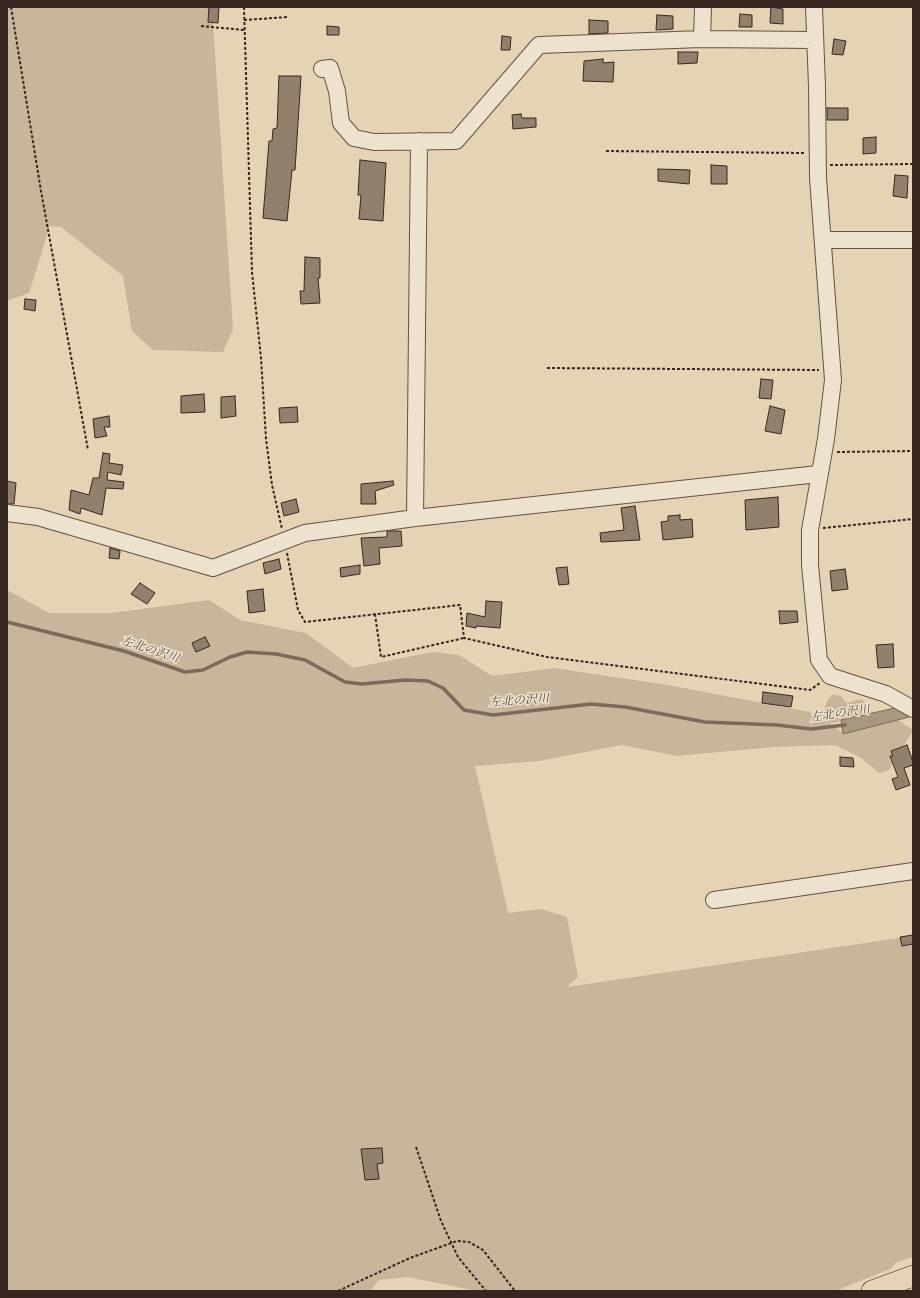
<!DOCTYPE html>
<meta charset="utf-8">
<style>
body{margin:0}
#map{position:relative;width:920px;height:1298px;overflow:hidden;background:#e4d3b4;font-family:"IM FELL Great Primer",serif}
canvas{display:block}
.frame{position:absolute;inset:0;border:8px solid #37261f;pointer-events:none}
</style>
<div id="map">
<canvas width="920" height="1298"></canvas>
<div class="frame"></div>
</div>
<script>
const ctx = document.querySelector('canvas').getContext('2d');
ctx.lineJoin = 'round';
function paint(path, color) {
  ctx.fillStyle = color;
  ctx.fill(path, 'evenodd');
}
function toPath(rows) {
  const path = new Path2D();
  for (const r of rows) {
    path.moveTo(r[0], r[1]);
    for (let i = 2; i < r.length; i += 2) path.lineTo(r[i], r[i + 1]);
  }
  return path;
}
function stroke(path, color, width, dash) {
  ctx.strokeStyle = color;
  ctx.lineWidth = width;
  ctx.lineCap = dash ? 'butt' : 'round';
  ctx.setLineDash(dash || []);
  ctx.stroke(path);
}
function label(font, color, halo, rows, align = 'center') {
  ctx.font = font + ' "IM FELL Great Primer","Noto Serif JP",serif';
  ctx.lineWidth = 3;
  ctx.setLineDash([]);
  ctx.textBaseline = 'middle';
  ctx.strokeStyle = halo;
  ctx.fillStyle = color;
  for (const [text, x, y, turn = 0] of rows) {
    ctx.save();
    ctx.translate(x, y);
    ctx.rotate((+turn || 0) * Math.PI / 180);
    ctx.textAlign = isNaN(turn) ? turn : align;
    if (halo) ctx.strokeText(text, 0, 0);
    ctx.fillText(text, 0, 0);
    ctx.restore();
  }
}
const green = toPath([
 [7,7,212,7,233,329,223,352,153,350,132,331,123,276,61,227,50,226,29,293,7,301],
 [7,590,49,613,112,613,209,600,240,620,306,633,353,668,432,652,459,655,492,676,554,668,668,685,815,713,826,712,825,706,828,699,833,694,841,696,846,703,862,699,870,709,866,718,859,719,849,715,838,722,830,723,840,731,888,713,913,730,889,770,879,773,861,758,835,745,773,747,677,756,622,745,539,761,475,766,508,913,541,909,567,917,578,977,567,987,913,936,913,1257,897,1262,890,1269,835,1291,476,1291,408,1277,379,1280,370,1291,7,1291]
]);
const water = toPath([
 [913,704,913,716,843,734,841,720,913,704]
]);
const stream = toPath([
 [7,622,124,651,185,672,203,670,230,657,247,652,276,654,305,660,345,682,362,684,405,680,428,681,443,688,464,710,493,715,591,704,625,707,705,722,777,725,811,729,845,725]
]);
const building = toPath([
 [209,7,219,7,218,23,208,22,209,7],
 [771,7,783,9,783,24,770,23,771,7],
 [740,14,752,15,752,27,739,27,740,14],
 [657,15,673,16,673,29,656,30,657,15],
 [589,20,608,21,608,33,589,34,589,20],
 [327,26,339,27,339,35,327,35,327,26],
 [502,36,511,37,510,50,501,50,502,36],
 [834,39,846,41,843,55,832,54,834,39],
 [678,52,698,52,697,63,678,64,678,52],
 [603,59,603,63,614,62,613,82,583,81,584,61,603,59],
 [279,76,301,76,295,170,292,170,287,221,263,218,269,141,272,141,273,129,277,128,279,76],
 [827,108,848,108,848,120,827,120,827,108],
 [521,114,522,118,536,118,536,127,513,129,512,115,521,114],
 [876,137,876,153,863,154,863,138,876,137],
 [360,160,386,163,383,221,359,219,361,195,358,195,360,160],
 [711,165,727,166,727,184,711,184,711,165],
 [658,169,690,170,689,184,658,181,658,169],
 [895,175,908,176,907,198,893,196,895,175],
 [305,257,320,258,320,278,318,278,320,303,301,304,300,291,304,291,305,257],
 [25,299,36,300,35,311,24,309,25,299],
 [761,379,773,380,771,399,759,398,761,379],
 [204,394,205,412,181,413,181,396,204,394],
 [235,396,236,416,221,418,221,397,235,396],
 [770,406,785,410,781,434,765,431,770,406],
 [297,407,298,422,280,423,279,408,297,407],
 [109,416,110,427,104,427,107,436,95,438,93,419,109,416],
 [103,453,110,454,109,463,123,465,121,475,108,472,107,480,124,482,123,489,106,488,102,515,81,508,80,514,69,510,71,490,89,495,93,478,99,478,103,453],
 [7,481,16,483,14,504,7,504,7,481],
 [393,481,394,485,375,491,376,504,361,504,361,484,393,481],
 [778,497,779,527,746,530,745,500,778,497],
 [296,499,299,512,284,516,281,503,296,499],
 [635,506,640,540,601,542,600,533,624,530,621,508,635,506],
 [680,515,680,520,692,519,693,537,663,540,661,522,668,521,668,516,680,515],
 [387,531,401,531,402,546,379,548,380,564,364,566,361,538,387,537,387,531],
 [110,548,120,551,119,559,109,558,110,548],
 [279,559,281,569,265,574,263,563,279,559],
 [360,565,360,574,341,577,340,568,360,565],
 [567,567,569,584,559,585,556,568,567,567],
 [845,569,848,589,832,591,830,571,845,569],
 [140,583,155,593,147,604,131,594,140,583],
 [263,589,265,611,249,613,247,591,263,589],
 [486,601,502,602,500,628,476,626,476,628,466,626,467,613,485,617,486,601],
 [779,611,797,611,798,622,780,624,779,611],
 [205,637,210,646,196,652,192,643,205,637],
 [893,644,894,667,878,668,876,645,893,644],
 [763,692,793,696,791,707,762,703,763,692],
 [907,745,913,762,913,765,904,768,910,785,896,790,892,779,898,777,890,756,893,756,891,751,907,745],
 [840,757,853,758,854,767,840,766,840,757],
 [913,935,913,944,902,946,900,937,913,935],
 [382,1148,383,1163,377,1164,379,1179,365,1180,361,1149,382,1148]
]);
const path = toPath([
 [11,7,41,191,88,450],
 [244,7,252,272,261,358,266,439,272,485,282,529],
 [244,20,288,17],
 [201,26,244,30],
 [606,151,805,153],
 [830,165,913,164],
 [547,368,819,370],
 [837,452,913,451],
 [823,528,913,519],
 [287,553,298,610,305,622,460,605,464,638,547,657,810,690,820,683],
 [375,614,381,657,464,638],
 [416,1147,441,1221,458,1257,486,1291],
 [338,1291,410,1258,457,1241,469,1242,483,1250,515,1291]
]);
const minor = toPath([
 [814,7,817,86,818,178,833,380,826,439,810,530,810,565,819,660,830,676,886,694,913,709],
 [702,39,703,7],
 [322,69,330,68,337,91,341,123,354,138,374,142,456,141,539,45,702,39,815,40],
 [823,240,913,240],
 [7,513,38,517,213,568,305,533,415,518,818,474],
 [415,518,419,141],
 [714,900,913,871]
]);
const major = toPath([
 [872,1291,913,1276]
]);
const waterNames = [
 ["左北の沢川",150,650,18],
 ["左北の沢川",519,701,-4],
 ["左北の沢川",840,714,-8]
];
paint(green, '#c7b69b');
paint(water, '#a99881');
stroke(water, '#7b6a5a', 1);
stroke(stream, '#7b6a5a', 3.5);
paint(building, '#91806c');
stroke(building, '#37261f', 1);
stroke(minor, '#625144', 18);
stroke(major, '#37261f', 22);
stroke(path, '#37261f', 2, [3, 2]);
stroke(minor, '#ede2ce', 16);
stroke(major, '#e4d3b4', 21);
label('italic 12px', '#59483c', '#ede2ce', waterNames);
</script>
